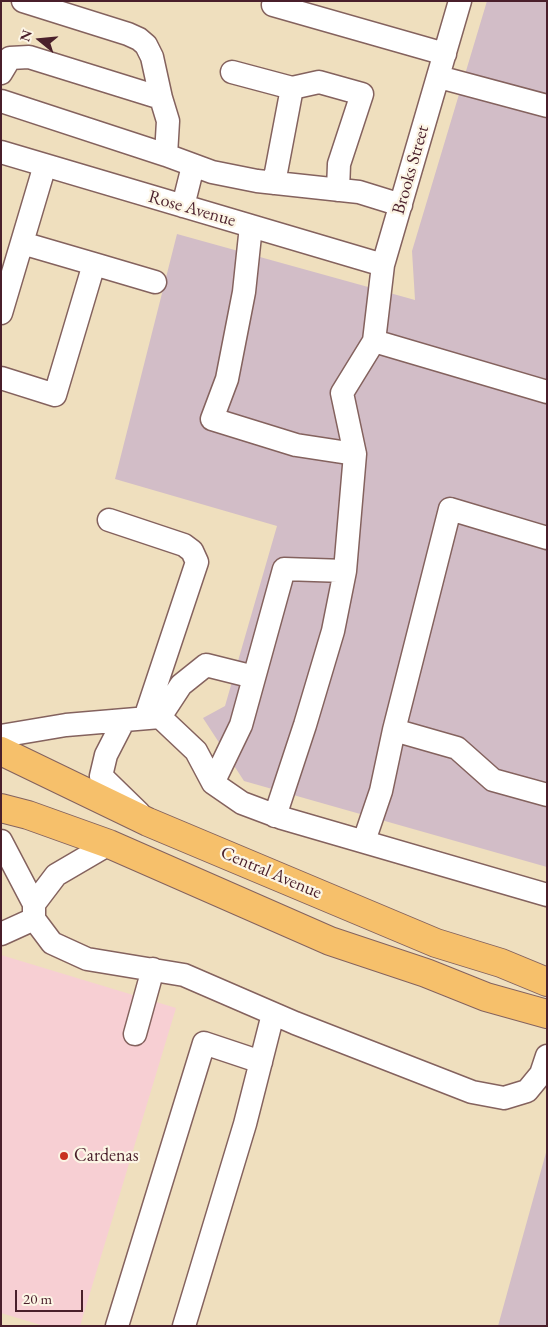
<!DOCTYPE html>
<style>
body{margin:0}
#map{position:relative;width:548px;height:1327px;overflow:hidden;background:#efdfbe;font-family:"EB Garamond",serif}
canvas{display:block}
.frame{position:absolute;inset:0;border:2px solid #4a1f2b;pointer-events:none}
.north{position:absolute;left:15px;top:15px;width:50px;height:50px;-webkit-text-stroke:4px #fcf5e5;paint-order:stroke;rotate:287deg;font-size:14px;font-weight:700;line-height:20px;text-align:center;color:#4a1f2b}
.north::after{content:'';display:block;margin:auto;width:18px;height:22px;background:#4a1f2b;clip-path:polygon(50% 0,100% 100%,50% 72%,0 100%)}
.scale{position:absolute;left:15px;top:1290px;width:68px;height:22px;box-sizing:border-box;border:2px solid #4a1f2b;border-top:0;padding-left:6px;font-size:15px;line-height:18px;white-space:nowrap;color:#4a1f2b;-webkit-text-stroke:4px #fcf5e5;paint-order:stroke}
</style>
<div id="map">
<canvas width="548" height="1327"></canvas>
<div class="frame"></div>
<div class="north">N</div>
<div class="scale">20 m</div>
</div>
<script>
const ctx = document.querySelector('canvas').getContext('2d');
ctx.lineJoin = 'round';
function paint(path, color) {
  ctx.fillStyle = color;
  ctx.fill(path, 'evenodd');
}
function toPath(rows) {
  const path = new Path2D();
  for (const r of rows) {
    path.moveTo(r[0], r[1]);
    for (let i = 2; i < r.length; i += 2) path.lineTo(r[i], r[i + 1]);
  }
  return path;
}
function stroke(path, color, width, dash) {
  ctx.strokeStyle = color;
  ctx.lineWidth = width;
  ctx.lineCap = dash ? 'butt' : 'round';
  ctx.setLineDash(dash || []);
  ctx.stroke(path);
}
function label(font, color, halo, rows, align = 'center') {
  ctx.font = font + ' "EB Garamond",serif';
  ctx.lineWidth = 4.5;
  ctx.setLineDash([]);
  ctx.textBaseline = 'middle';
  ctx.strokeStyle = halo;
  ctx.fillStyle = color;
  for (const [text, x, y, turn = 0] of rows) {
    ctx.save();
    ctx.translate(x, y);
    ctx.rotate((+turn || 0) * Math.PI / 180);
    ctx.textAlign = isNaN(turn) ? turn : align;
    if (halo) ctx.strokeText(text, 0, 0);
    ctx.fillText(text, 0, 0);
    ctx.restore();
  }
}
const built = toPath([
 [1,955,176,1008,80,1326,44,1326,1,1313]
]);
const industrial = toPath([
 [487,1,547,1,547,867,244,781,203,718,225,706,277,526,115,479,177,234,415,300,412,251],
 [547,1149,547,1326,498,1326]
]);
const minor = toPath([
 [23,1,128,34,139,39,146,45,152,57,161,98],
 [273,5,445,54],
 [232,72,292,88],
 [1,73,10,58,29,57,161,98,168,121,166,155],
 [439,77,547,106],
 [1,101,166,155,212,172,257,181,359,192,401,205],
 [1,152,383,265],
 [274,183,292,88,319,82,362,94,339,164,338,190],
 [183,206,193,166],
 [251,226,244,292,227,379,212,419,296,445,355,454],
 [94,264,155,282],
 [1,313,45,165],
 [374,341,547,392],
 [1,378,55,395,94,264,22,243],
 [109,520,184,545,192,551,197,562,145,718],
 [160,717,181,685,206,665,254,677],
 [124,720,106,755,101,776,139,813],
 [394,730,457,748,493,780,547,795],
 [1,736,66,725,160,717,196,751,213,783,242,803,282,818,547,895],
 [213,783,241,725,284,569,345,571],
 [275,816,305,725,333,631,345,571,355,454,342,393,374,341,383,265,460,1],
 [1,841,34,904,34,919,52,943,87,959,184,975,295,1023,472,1092,504,1098,527,1091,541,1074,547,1056],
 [364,841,381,791,394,730,450,509,547,538],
 [34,904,56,875,109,844],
 [1,934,34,919],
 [135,1034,153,969],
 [117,1326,204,1043,261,1062],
 [184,1326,245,1124,273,1014]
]);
const major = toPath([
 [1,751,148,822,436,943,501,963,547,982],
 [1,808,28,815,109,844,330,941,426,973,486,997,547,1014]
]);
const markers = [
 [64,1156,5,"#c8321e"]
];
const streetNames = [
 ["Brooks Street",411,170,-74],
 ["Rose Avenue",192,209,16],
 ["Central Avenue",271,873,23]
];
const poiNames = [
 ["Cardenas",74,1156]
];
paint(built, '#f7cfd3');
paint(industrial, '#d2bdc7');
stroke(minor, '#84625e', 25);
stroke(major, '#84625e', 30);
stroke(minor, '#fff', 22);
stroke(major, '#f6c06b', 28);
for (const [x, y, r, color] of markers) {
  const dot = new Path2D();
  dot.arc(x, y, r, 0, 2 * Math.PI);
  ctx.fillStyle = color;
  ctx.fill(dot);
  stroke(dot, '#fcf5e5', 2);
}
label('18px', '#4a1f2b', '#fcf5e5', streetNames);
label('18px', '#4a1f2b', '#fcf5e5', poiNames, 'left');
</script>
